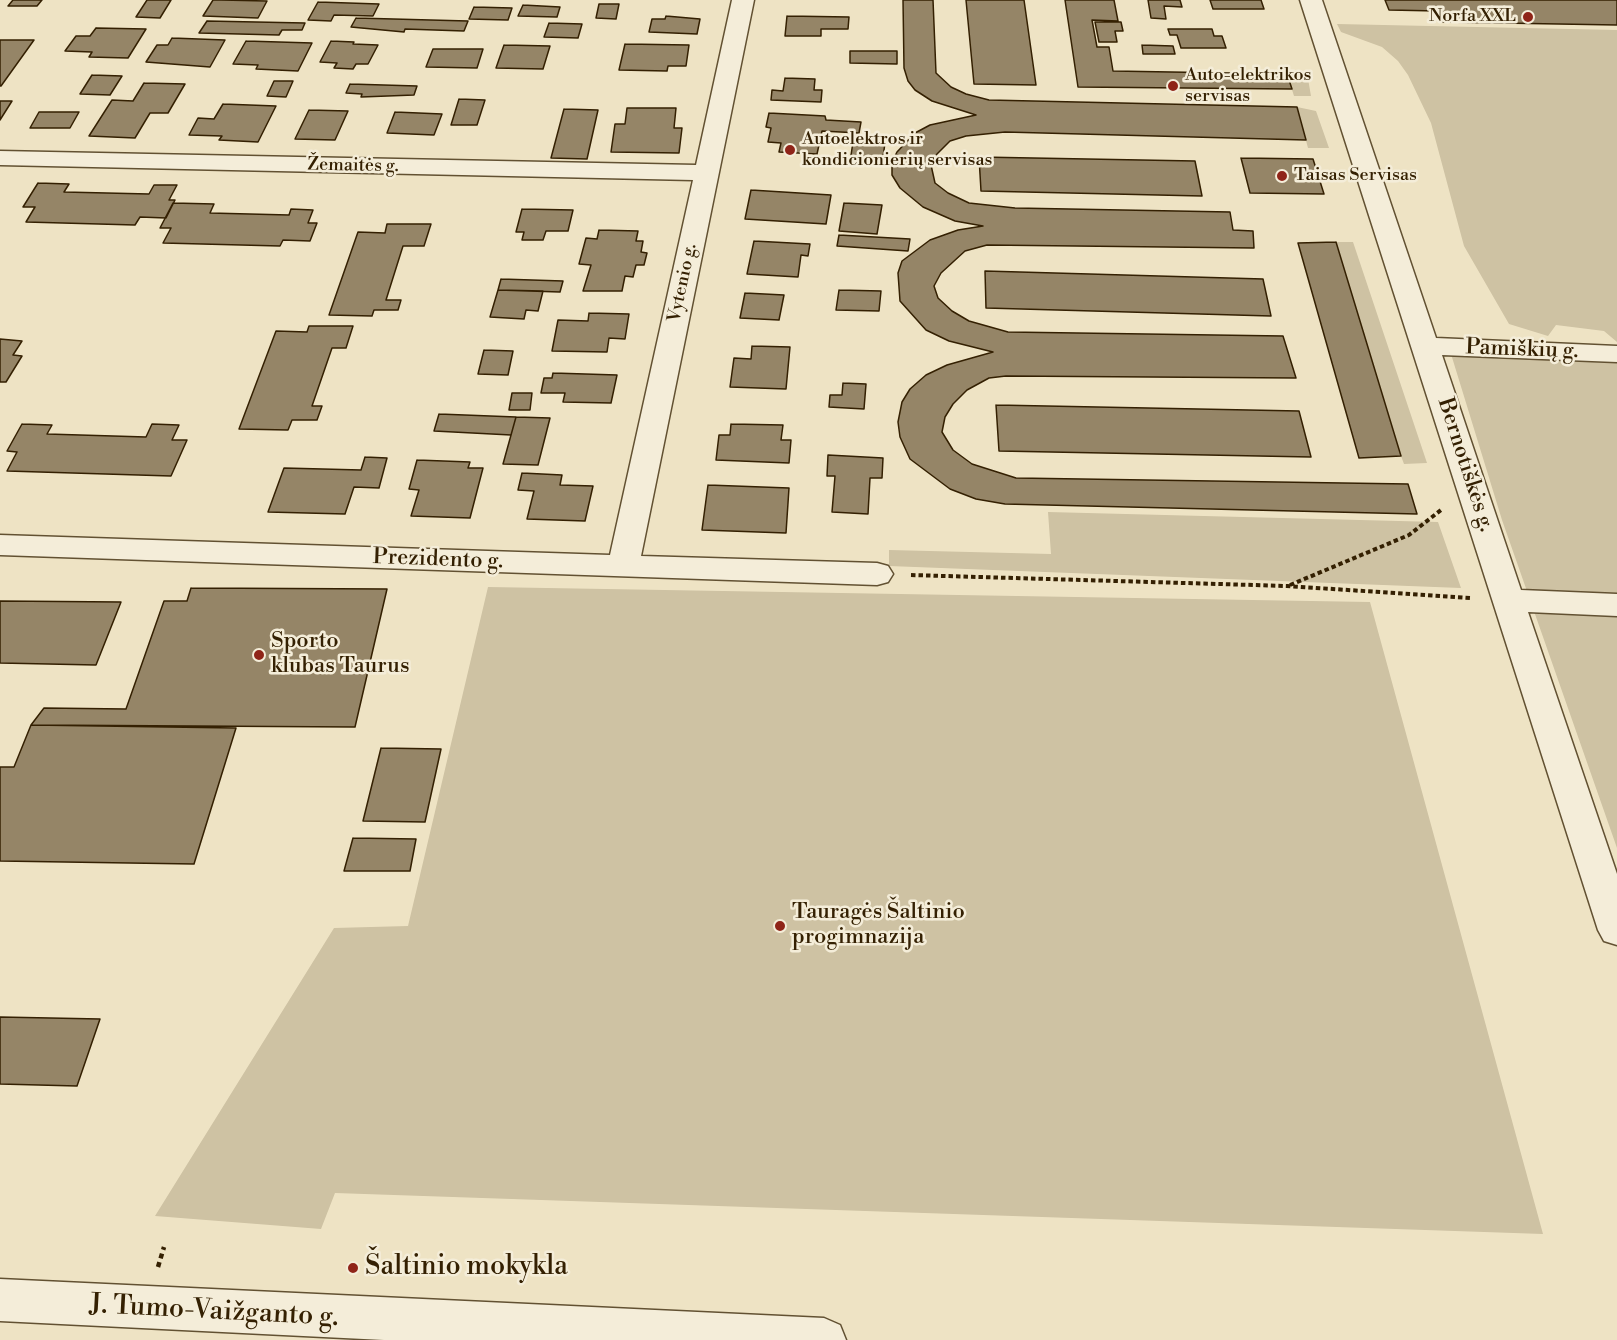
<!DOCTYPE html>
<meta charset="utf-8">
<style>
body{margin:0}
canvas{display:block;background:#eee3c4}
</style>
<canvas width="1617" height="1340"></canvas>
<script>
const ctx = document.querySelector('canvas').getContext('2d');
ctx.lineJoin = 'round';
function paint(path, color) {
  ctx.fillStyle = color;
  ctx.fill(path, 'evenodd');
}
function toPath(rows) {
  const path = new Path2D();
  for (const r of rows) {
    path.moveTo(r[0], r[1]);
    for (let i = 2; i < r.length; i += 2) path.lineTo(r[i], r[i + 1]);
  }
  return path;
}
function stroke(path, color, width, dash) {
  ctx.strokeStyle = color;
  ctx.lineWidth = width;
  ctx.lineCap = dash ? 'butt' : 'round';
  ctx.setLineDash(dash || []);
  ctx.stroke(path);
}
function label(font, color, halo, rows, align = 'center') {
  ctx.font = font + ' "Libre Bodoni",serif';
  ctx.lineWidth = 5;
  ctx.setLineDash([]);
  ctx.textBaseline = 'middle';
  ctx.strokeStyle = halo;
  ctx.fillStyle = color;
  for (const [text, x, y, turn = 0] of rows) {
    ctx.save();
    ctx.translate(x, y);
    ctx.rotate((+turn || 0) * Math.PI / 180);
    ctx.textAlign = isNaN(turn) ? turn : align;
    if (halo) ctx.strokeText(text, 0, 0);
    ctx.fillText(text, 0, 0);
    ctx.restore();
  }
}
const green = toPath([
 [1337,24,1617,30,1617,342,1604,331,1556,325,1548,336,1509,324,1464,246,1431,123,1408,75,1398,61,1382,47,1341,32],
 [1307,73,1311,96,1294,96,1287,74],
 [1297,107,1316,111,1329,148,1308,148],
 [1336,242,1353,242,1427,463,1404,464,1401,456],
 [1451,354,1617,360,1617,848,1502,520],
 [1048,512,1438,522,1461,588,889,566,889,550,1051,554],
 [488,587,1370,602,1543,1234,335,1193,321,1229,155,1216,334,928,408,926]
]);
const building = toPath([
 [13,0,42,0,37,6,8,6,13,0],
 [147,0,171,0,160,18,136,17,147,0],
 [213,0,221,0,267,1,258,18,203,16,213,0],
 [903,0,933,0,936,73,951,87,966,94,989,100,1297,107,1306,140,1005,132,966,136,950,141,937,154,931,165,935,183,948,193,969,203,1015,208,1230,212,1233,230,1253,231,1254,248,987,245,965,251,941,273,934,286,938,298,952,311,969,321,1008,332,1283,336,1296,378,1006,376,989,378,967,390,953,404,945,417,942,432,953,450,972,464,1016,478,1408,484,1417,514,1005,504,976,499,950,489,910,459,900,437,898,422,902,402,910,389,926,375,947,365,993,352,949,341,926,330,900,301,898,273,902,261,930,240,958,230,983,226,955,221,923,207,900,188,892,175,892,162,897,152,915,133,930,125,976,115,932,101,915,90,908,81,904,68,903,0],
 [966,0,1024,0,1036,85,974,84,966,0],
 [1065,0,1114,0,1118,21,1092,20,1097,47,1109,47,1113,71,1287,74,1292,89,1078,87,1065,0],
 [1148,0,1180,0,1182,7,1164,6,1166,19,1151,18,1148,0],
 [1210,0,1261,0,1264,9,1213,9,1210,0],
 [1385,0,1617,0,1617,25,1442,22,1438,11,1389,10,1385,0],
 [318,2,379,4,373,16,334,15,331,21,308,20,318,2],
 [599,4,619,4,616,19,596,18,599,4],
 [523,5,560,7,557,17,518,16,523,5],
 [474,7,512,8,508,20,469,19,474,7],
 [666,16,700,19,697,34,649,32,652,19,665,19,666,16],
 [787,16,849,17,848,29,821,29,821,36,785,36,787,16],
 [356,18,468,21,464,31,405,29,404,32,351,27,356,18],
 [207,21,305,23,302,30,282,30,279,35,199,33,207,21],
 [1095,22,1121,22,1123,31,1115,31,1117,42,1099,42,1095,22],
 [549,23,582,24,578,38,544,37,549,23],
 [96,28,146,29,128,58,89,57,92,52,65,51,76,36,90,36,96,28],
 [1168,29,1212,29,1214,36,1222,36,1226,48,1181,48,1177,35,1170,35,1168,29],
 [172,38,225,40,210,67,146,62,157,45,168,45,172,38],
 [0,40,34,40,1,86,0,86,0,40],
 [246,41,312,43,298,71,256,69,258,65,233,64,246,41],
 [331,41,354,42,353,44,378,45,368,64,356,64,353,69,334,68,337,63,320,62,331,41],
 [625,44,689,45,686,66,668,66,667,71,619,70,625,44],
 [504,45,550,46,543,69,496,68,504,45],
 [1142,45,1173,46,1175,54,1143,54,1142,45],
 [433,49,483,49,477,68,426,67,433,49],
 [850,51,897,51,897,64,850,63,850,51],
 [92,75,122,76,110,95,80,94,92,75],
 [785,78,815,79,814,90,822,90,821,102,771,100,772,90,783,91,785,78],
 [274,81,293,81,286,97,267,96,274,81],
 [144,83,185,84,168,113,150,113,135,138,89,136,112,100,133,101,144,83],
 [350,84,417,86,414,95,361,97,362,94,346,93,350,84],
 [459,99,485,100,477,125,451,125,459,99],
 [0,101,12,101,0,120,0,101],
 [223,104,276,106,258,142,219,140,222,136,189,135,198,118,214,119,223,104],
 [627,108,676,108,674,128,682,128,679,153,611,152,615,124,625,124,627,108],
 [564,109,598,110,587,159,551,158,564,109],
 [309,110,348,111,335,140,295,139,309,110],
 [39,112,79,112,70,128,30,128,39,112],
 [395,112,442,114,434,135,387,133,395,112],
 [769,113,825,116,826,120,861,122,859,133,822,131,817,154,779,152,781,143,768,142,771,128,766,127,769,113],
 [853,142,885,143,882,164,850,162,853,142],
 [979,157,1195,161,1202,196,981,191,979,157],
 [1241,158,1313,159,1324,194,1250,193,1241,158],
 [38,183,69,184,64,192,149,194,154,185,177,185,169,200,175,200,166,218,140,217,135,225,26,222,35,207,23,207,38,183],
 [751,190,831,195,826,224,745,219,751,190],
 [173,203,214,204,210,213,289,215,291,209,313,210,308,223,317,223,310,241,283,240,280,246,163,243,171,228,160,228,173,203],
 [844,203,882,205,877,234,839,231,844,203],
 [522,209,573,210,568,231,546,231,543,240,522,240,524,232,516,232,522,209],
 [387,224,431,224,424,246,403,246,386,300,401,300,398,310,374,310,372,316,329,315,358,232,385,233,387,224],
 [599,230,638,231,636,241,643,241,641,252,647,253,644,265,636,265,633,277,625,276,622,291,583,291,591,265,579,264,586,238,597,239,599,230],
 [839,235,910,239,908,251,837,246,839,235],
 [754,241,810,244,808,256,801,255,798,277,747,274,754,241],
 [1336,242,1401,456,1359,458,1298,243,1336,242],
 [985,271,1263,279,1271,316,986,308,985,271],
 [501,279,563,281,560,292,498,290,501,279],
 [498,290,543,291,538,311,526,310,524,319,490,317,498,290],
 [839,290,881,291,879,311,836,310,839,290],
 [745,293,784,295,779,320,740,318,745,293],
 [589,313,629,314,625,339,609,338,607,352,552,351,558,320,588,321,589,313],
 [309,326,353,326,346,348,332,348,312,406,322,406,317,420,292,420,288,430,239,429,276,331,307,332,309,326],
 [0,339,22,341,13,355,22,356,6,382,0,382,0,339],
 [752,346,790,347,786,389,730,387,734,358,751,359,752,346],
 [484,350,513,351,508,375,478,374,484,350],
 [553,373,617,375,611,403,563,402,565,393,541,393,544,378,552,378,553,373],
 [843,383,866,384,864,409,829,407,830,395,842,395,843,383],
 [512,393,532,393,530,410,509,410,512,393],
 [996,405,1299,411,1311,457,999,451,996,405],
 [439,414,516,417,511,435,434,431,439,414],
 [516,417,550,418,538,465,503,464,516,417],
 [22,424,52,425,47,434,146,437,152,424,179,425,172,440,187,440,171,476,7,471,17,452,7,451,22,424],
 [731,424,783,425,781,440,791,440,789,463,716,460,719,435,730,435,731,424],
 [828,455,883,458,882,478,870,478,868,514,832,512,835,476,827,476,828,455],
 [365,457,387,458,379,488,354,487,345,514,268,512,284,468,361,470,365,457],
 [417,460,470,462,468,468,483,468,470,518,411,516,419,490,409,489,417,460],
 [522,473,562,475,560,485,593,486,585,521,527,519,534,491,518,490,522,473],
 [708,485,789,488,786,533,702,530,708,485],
 [191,588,387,589,355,727,31,725,44,708,126,709,164,601,187,601,191,588],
 [0,601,121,602,96,665,0,663,0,601],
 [31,725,236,728,194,864,0,861,0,767,14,767,31,725],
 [381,748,441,749,425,822,363,821,381,748],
 [353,838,416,839,410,871,344,871,353,838],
 [0,1017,100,1019,77,1086,0,1084,0,1017]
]);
const pathFar1 = toPath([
 [911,575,1287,586,1470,598],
 [1290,585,1409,535,1441,510]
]);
const path = toPath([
 [158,1267,164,1247]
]);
const minor = toPath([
 [732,0,754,0,641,556,877,563,888,566,893,574,888,582,877,585,0,555,0,535,610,555,693,180,0,165,0,151,696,165,732,0],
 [1300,0,1322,0,1436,338,1617,346,1617,362,1442,355,1521,590,1617,594,1617,616,1528,612,1617,874,1617,945,1604,941,1598,930,1300,0],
 [0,1279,824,1318,840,1325,846,1340,384,1340,0,1321,0,1279]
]);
const markers = [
 [1528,17,6,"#8f2418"],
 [1173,86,6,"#8f2418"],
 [790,150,6,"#8f2418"],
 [1282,176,6,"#8f2418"],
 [259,655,6,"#8f2418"],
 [780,926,6,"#8f2418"],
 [353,1268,6,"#8f2418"]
];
const farPoinames = [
 ["Norfa XXL",1516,17,"right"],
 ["Auto-elektrikos",1185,76],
 ["servisas",1185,97],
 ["Autoelektros ir",802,140],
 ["kondicionierių servisas",802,161],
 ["Taisas Servisas",1294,176]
];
const farStreetnames = [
 ["Žemaitės g.",353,166,1],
 ["Vytenio g.",683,283,-78]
];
const streetNames = [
 ["Pamiškių g.",1522,350,2],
 ["Bernotiškės g.",1465,465,72],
 ["Prezidento g.",438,560,2]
];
const poiNames = [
 ["Sporto",271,642],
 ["klubas Taurus",271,667],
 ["Tauragės Šaltinio",792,913],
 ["progimnazija",792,938]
];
const nearPoinames = [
 ["Šaltinio mokykla",365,1268]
];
const nearStreetnames = [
 ["J. Tumo-Vaižganto g.",214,1312,3]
];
paint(green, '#cec2a3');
paint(building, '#958567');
stroke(building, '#342002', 1.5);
stroke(minor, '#625132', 3);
stroke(pathFar1, '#342002', 4, [4.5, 3]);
stroke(path, '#342002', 4.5, [5, 4]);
paint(minor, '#f4edd9');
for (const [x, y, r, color] of markers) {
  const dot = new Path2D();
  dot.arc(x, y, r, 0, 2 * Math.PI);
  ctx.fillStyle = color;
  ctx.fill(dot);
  stroke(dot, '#f4edd9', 2);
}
label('18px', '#342002', '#f4edd9', farPoinames, 'left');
label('18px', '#342002', '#f4edd9', farStreetnames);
label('22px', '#342002', '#f4edd9', streetNames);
label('22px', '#342002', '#f4edd9', poiNames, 'left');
label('27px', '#342002', '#f4edd9', nearPoinames, 'left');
label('27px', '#342002', '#f4edd9', nearStreetnames);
</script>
